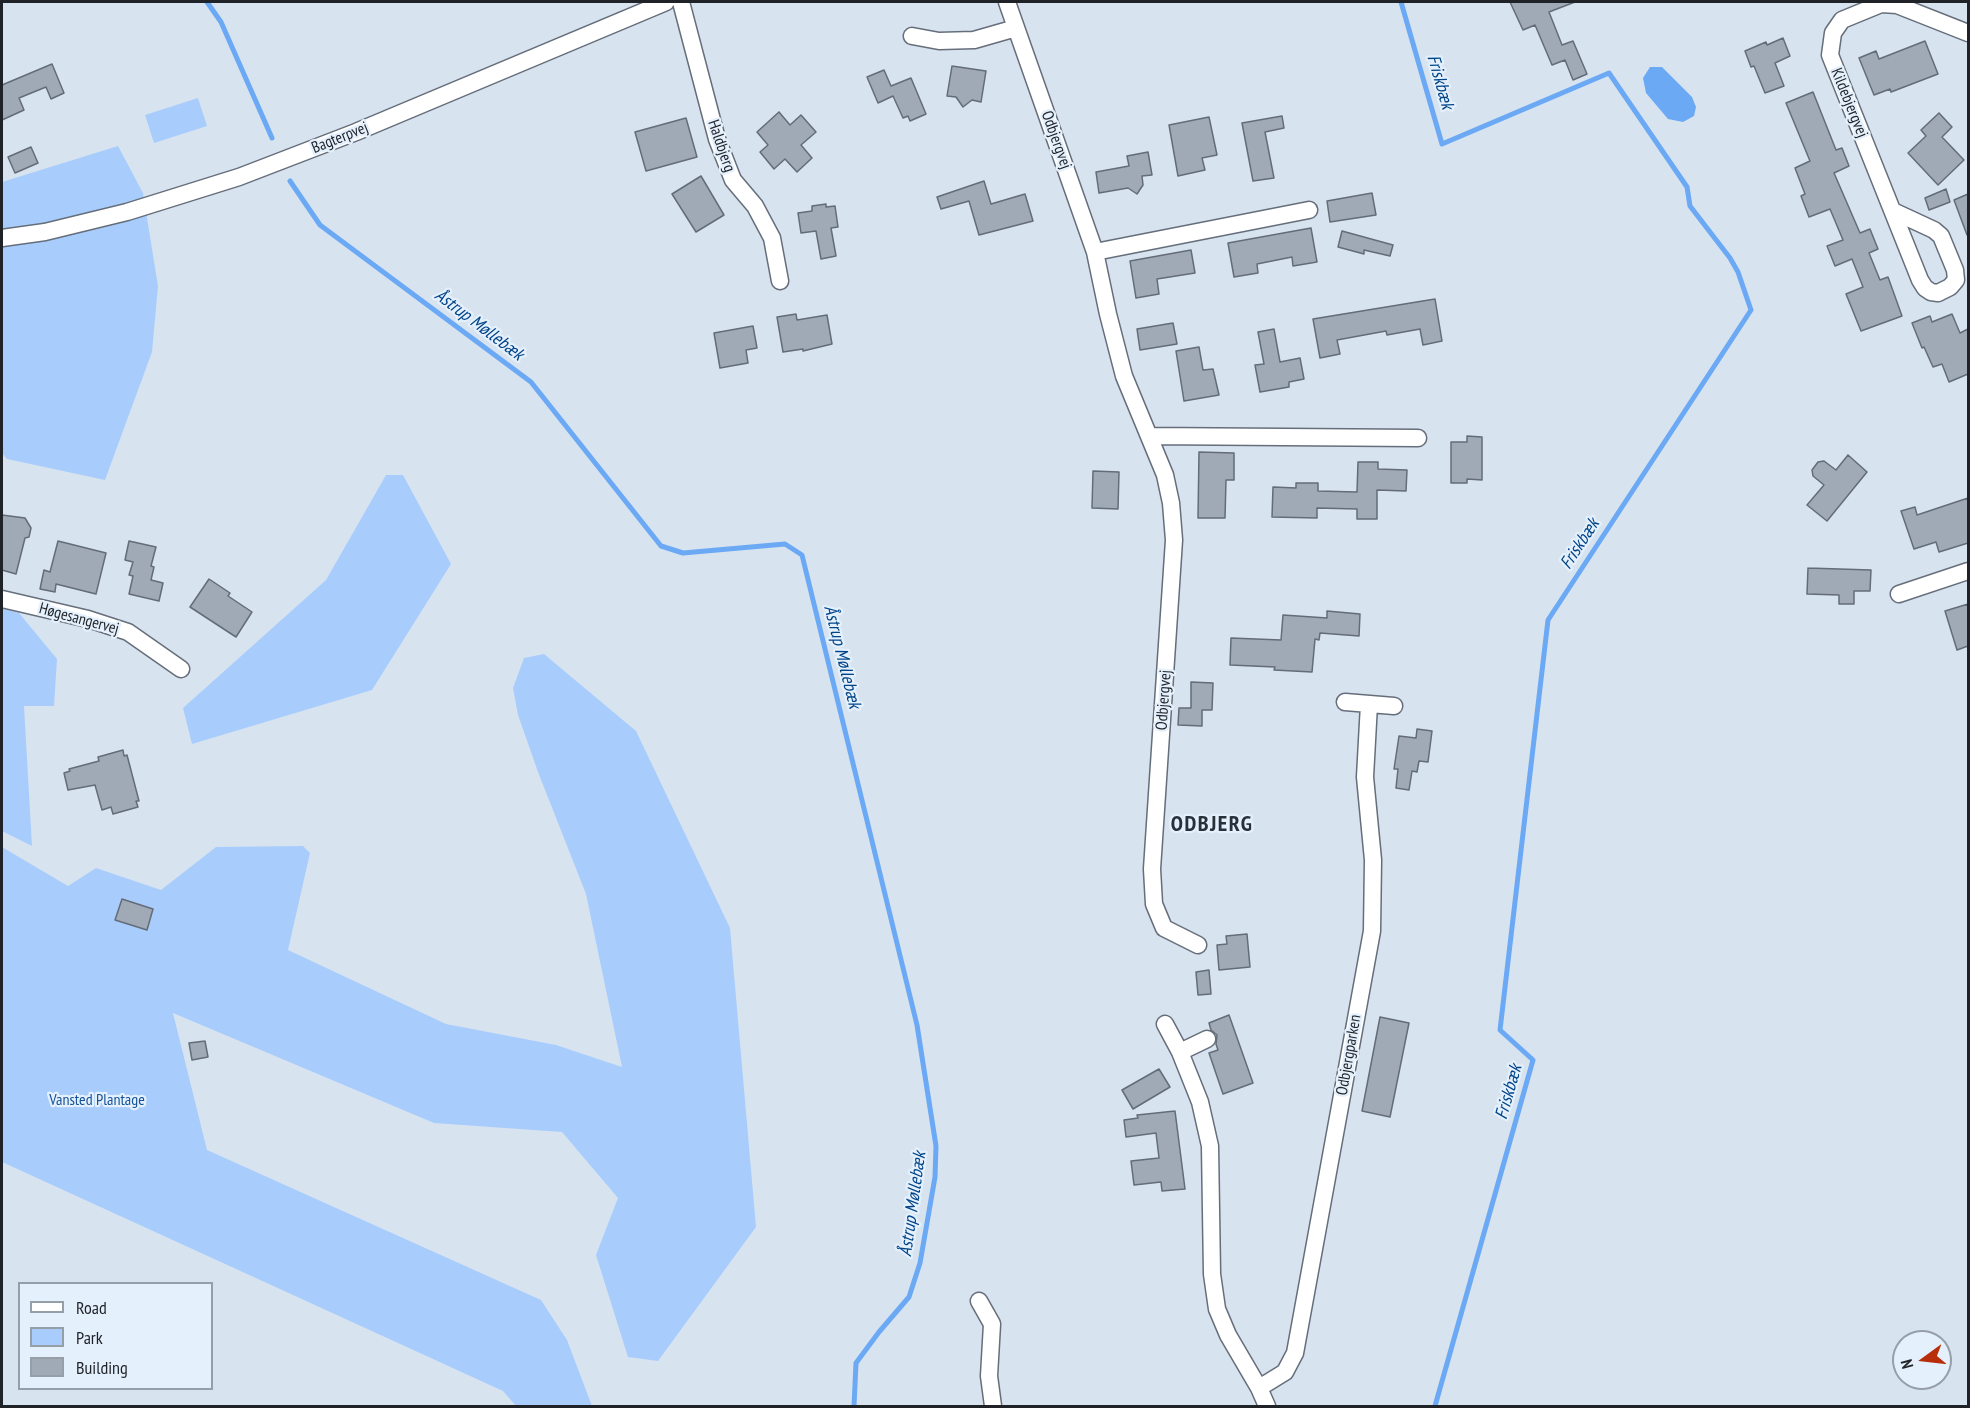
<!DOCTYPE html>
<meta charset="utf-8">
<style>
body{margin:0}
#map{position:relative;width:1970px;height:1408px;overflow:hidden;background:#d8e3f0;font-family:"PT Sans Narrow",sans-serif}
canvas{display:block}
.frame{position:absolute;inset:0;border:3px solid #1f2328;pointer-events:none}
.legend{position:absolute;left:18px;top:1282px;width:195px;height:108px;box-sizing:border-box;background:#e5f0fd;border:2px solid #969ea8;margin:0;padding:8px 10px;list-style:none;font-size:18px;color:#1f2328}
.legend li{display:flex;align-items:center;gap:12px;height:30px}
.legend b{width:30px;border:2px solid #969ea8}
.north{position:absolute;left:1892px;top:1330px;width:60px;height:60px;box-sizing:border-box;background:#e5f0fd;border:2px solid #969ea8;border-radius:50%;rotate:255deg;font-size:16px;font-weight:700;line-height:24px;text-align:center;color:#1f2328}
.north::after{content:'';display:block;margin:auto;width:21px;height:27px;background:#b82e0a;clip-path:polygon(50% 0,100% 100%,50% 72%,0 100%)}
</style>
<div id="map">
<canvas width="1970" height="1408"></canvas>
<div class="frame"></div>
<ul class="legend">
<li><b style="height:8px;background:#fff"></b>Road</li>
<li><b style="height:16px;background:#a8cdfc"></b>Park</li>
<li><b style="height:16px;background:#a0aab7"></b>Building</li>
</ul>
<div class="north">N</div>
</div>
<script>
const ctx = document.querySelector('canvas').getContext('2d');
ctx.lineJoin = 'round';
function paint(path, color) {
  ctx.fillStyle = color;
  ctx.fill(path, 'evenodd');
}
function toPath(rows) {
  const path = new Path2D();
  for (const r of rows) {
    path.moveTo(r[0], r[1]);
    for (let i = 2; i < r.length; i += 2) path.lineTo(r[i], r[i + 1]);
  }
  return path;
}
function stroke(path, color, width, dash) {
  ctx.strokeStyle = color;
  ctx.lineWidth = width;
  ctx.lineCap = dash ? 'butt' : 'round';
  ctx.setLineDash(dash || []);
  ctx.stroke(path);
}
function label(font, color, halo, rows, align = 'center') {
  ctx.font = font + ' "PT Sans Narrow",sans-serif';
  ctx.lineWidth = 4.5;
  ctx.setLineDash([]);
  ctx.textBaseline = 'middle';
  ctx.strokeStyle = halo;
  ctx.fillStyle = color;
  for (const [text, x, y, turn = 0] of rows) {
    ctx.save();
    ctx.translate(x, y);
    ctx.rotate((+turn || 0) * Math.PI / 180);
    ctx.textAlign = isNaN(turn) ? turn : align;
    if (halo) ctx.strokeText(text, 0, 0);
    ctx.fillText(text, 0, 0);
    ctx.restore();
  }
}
const green = toPath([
 [198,98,207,126,154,143,145,115],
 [118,146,143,193,158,286,152,352,105,480,7,459,2,453,2,182],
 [386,475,403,475,451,564,372,690,192,744,183,708,326,580],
 [2,608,19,613,57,659,54,706,24,706,32,846,2,831],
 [544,654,636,731,730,928,756,1227,658,1361,628,1357,596,1255,618,1198,562,1132,434,1123,173,1013,207,1150,541,1300,567,1340,592,1406,516,1406,503,1391,2,1162,2,847,68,886,96,868,161,890,216,847,303,846,310,853,288,950,446,1024,556,1045,622,1067,586,894,538,772,518,715,513,688,524,658]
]);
const water = toPath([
 [1650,67,1662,67,1692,97,1696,107,1694,116,1683,122,1668,119,1646,93,1643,78]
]);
const stream = toPath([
 [207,2,221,22,272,138],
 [1401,2,1442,144,1609,73,1687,187,1690,206,1730,258,1738,272,1751,310,1548,620,1500,1030,1533,1060,1435,1406],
 [290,181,320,225,531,382,661,546,683,553,785,544,802,555,917,1025,936,1146,935,1177,920,1263,909,1297,879,1332,856,1363,854,1406]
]);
const building = toPath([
 [1510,2,1575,2,1549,12,1562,45,1573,41,1587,74,1573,80,1565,60,1552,65,1535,25,1523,30,1510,2],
 [1783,38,1790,56,1775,63,1784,86,1765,93,1754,66,1751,67,1745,51,1766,42,1767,45,1783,38],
 [1925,41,1938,74,1891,92,1890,89,1874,95,1859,58,1876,51,1879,59,1925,41],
 [52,64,64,93,51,99,46,87,19,98,24,110,2,120,2,85,52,64],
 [952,66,986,71,981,102,972,100,963,107,956,97,947,96,952,66],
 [884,70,891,86,911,78,926,114,910,121,908,116,903,118,893,96,878,103,867,77,884,70],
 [1813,92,1836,150,1842,148,1849,166,1834,173,1860,233,1870,229,1878,249,1869,253,1880,280,1888,277,1902,316,1861,331,1846,294,1863,287,1852,259,1835,266,1827,246,1843,240,1830,209,1809,217,1801,196,1805,194,1795,168,1810,161,1786,103,1813,92],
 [779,112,790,125,801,115,816,132,801,145,812,158,797,172,785,159,774,169,760,152,768,145,757,132,779,112],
 [1939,113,1952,127,1942,137,1964,160,1938,185,1908,153,1926,136,1921,130,1939,113],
 [1282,116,1284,128,1265,132,1274,178,1253,181,1242,123,1282,116],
 [1209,117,1217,155,1202,158,1205,170,1178,176,1169,125,1209,117],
 [686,118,697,157,646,171,635,132,686,118],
 [31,147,38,163,15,173,8,157,31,147],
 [1148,152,1152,175,1142,176,1143,185,1137,194,1128,188,1099,193,1096,172,1129,166,1127,156,1148,152],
 [701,176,724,215,696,232,672,194,701,176],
 [984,181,991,204,1025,194,1033,221,979,235,969,201,941,209,937,197,984,181],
 [1946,189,1950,202,1929,210,1925,198,1946,189],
 [1372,193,1376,215,1330,222,1327,201,1372,193],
 [1968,194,1968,235,1967,235,1954,200,1968,194],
 [826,204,826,207,835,206,838,227,831,228,836,256,821,259,816,231,801,233,798,213,812,211,812,206,826,204],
 [1311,228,1317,262,1293,266,1292,257,1257,264,1258,273,1234,277,1228,243,1311,228],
 [1342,231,1393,245,1390,256,1364,250,1364,254,1338,247,1342,231],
 [1191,250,1195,273,1157,279,1159,294,1136,298,1130,261,1191,250],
 [1435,299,1442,341,1423,345,1420,329,1387,335,1386,331,1337,340,1340,354,1320,358,1313,319,1435,299],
 [796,314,797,320,827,315,832,344,803,351,803,349,783,352,777,317,796,314],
 [1952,314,1960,333,1968,329,1968,374,1949,382,1942,364,1933,367,1924,347,1922,348,1912,323,1930,316,1932,322,1952,314],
 [1173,323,1177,344,1140,350,1137,329,1173,323],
 [753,326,757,348,746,350,748,363,720,368,714,333,753,326],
 [1274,329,1280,362,1300,358,1304,379,1289,382,1289,387,1260,392,1255,365,1264,364,1258,332,1274,329],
 [1199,347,1203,370,1213,369,1219,395,1184,401,1176,351,1199,347],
 [1467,436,1482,437,1482,480,1467,479,1467,483,1451,483,1451,442,1467,442,1467,436],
 [1199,452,1234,453,1234,480,1226,480,1225,518,1198,518,1199,452],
 [1848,455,1867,472,1827,521,1807,505,1824,485,1813,476,1812,470,1818,462,1824,461,1836,470,1848,455],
 [1358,462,1378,462,1378,469,1407,470,1406,491,1377,490,1377,519,1357,519,1357,509,1317,508,1317,518,1272,517,1273,487,1296,488,1296,483,1318,483,1318,491,1357,492,1358,462],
 [1093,471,1119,472,1118,509,1092,508,1093,471],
 [1968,498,1968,543,1939,552,1936,542,1914,549,1901,511,1915,507,1917,515,1968,498],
 [2,515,25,518,31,528,29,537,25,538,16,574,2,570,2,515],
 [58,541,106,553,96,594,56,584,55,592,40,589,44,570,50,572,58,541],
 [129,541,156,547,151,566,154,567,151,580,163,583,159,601,129,594,133,576,129,575,133,562,125,560,129,541],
 [1808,568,1871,570,1870,591,1854,591,1854,604,1839,604,1839,595,1807,594,1808,568],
 [209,579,230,593,228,596,252,612,236,637,190,607,209,579],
 [1968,604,1968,646,1957,650,1945,611,1968,604],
 [1327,611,1360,614,1359,636,1320,633,1319,640,1315,639,1312,672,1274,670,1275,667,1230,665,1231,638,1281,640,1283,615,1327,618,1327,611],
 [1191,682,1213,683,1212,710,1202,710,1202,726,1178,725,1179,708,1191,708,1191,682],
 [1417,729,1432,731,1428,762,1419,761,1417,772,1412,771,1409,790,1396,788,1398,769,1394,769,1399,736,1416,738,1417,729],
 [123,750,124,756,127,755,139,801,136,801,138,807,113,814,111,807,102,810,95,785,68,790,64,773,70,771,69,769,99,761,98,757,123,750],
 [122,899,153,909,147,930,115,920,122,899],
 [1247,934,1250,967,1219,970,1217,945,1227,944,1226,936,1247,934],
 [1209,970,1211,994,1198,995,1196,972,1209,970],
 [1229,1015,1253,1083,1223,1094,1209,1053,1218,1050,1216,1044,1217,1035,1211,1030,1209,1023,1229,1015],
 [1380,1017,1409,1023,1390,1117,1362,1111,1380,1017],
 [205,1041,208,1057,192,1060,189,1043,205,1041],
 [1159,1069,1170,1087,1133,1109,1122,1090,1159,1069],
 [1175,1111,1185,1189,1162,1191,1161,1182,1134,1185,1131,1161,1159,1158,1156,1133,1126,1137,1124,1120,1138,1118,1137,1115,1175,1111]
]);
const minor = toPath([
 [681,2,717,139,733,180,755,206,772,238,780,281],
 [1007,2,1095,252,1108,314,1124,376,1165,475,1171,503,1174,540,1152,869,1154,904,1164,928,1198,945],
 [912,36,939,41,974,40,1016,28],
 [1893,211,1934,230,1941,236,1955,270,1956,280,1950,287,1938,293,1931,292,1925,288,1920,280,1830,55,1833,33,1842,20,1881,4,1897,5,1968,33],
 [2,238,45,232,127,212,239,177,356,132,666,2],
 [1095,252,1309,210],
 [1149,436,1418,438],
 [1899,594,1968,571],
 [2,599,88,619,128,632,181,669],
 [1345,702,1394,706],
 [1165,1024,1180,1052,1200,1102,1210,1146,1212,1274,1217,1309,1228,1335,1259,1388,1285,1372,1295,1353,1372,931,1373,860,1365,777,1369,704],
 [1180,1052,1207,1039],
 [979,1301,992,1324,989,1376,993,1406],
 [1259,1388,1267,1406]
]);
const streetNames = [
 ["Kildebjergvej",1849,103,68],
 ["Bagterpvej",340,138,-22],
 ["Odbjergvej",1056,140,70],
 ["Haldbjerg",721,146,71],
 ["Høgesangervej",79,619,15],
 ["Odbjergvej",1164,700,-86],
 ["Odbjergparken",1349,1055,-80]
];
const parkNames = [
 ["Vansted Plantage",97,1100]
];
const waterNames = [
 ["Friskbæk",1440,82,74],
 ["Åstrup Møllebæk",479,325,37],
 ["Friskbæk",1580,544,-57],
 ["Åstrup Møllebæk",842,657,76],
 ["Friskbæk",1509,1092,-74],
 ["Åstrup Møllebæk",913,1204,-82]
];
const districtNames = [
 ["ODBJERG",1212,825]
];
paint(green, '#a8cdfc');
paint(water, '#6ba9f5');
stroke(stream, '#6ba9f5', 5);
paint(building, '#a0aab7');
stroke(building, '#636c78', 1.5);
stroke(minor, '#656e7a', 19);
stroke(minor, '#fff', 16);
label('16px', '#1f2328', '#e5f0fd', streetNames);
label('16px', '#155297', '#e5f0fd', parkNames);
label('italic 18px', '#004487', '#e5f0fd', waterNames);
ctx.letterSpacing = '1.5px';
label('bold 22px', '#28303a', '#e5f0fd', districtNames);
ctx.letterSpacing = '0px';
</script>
